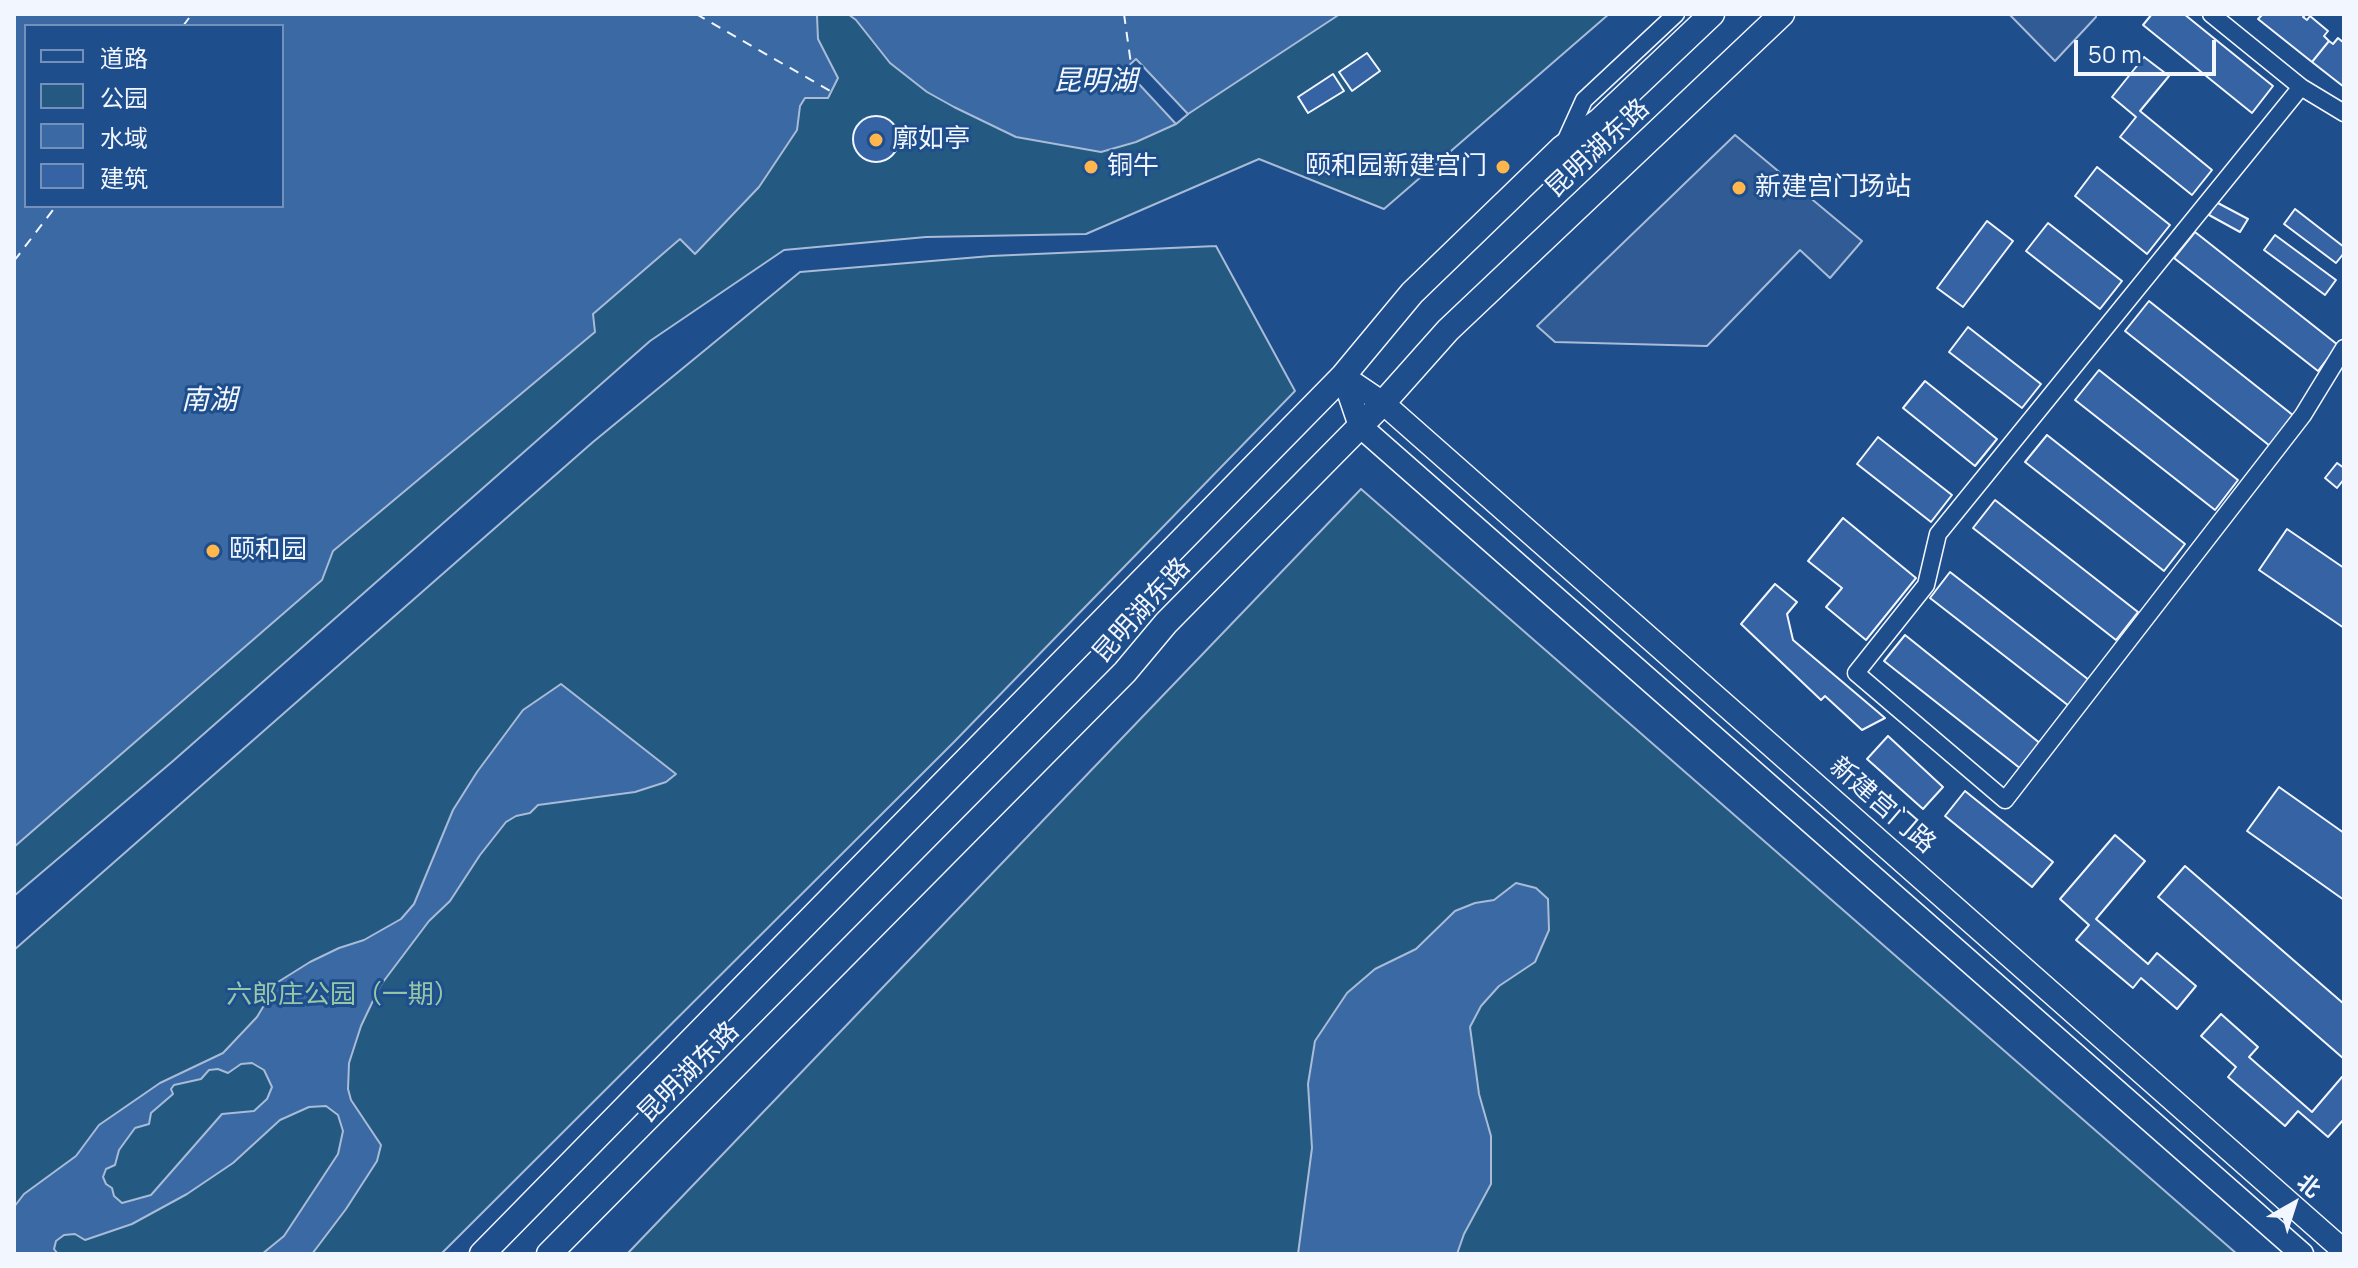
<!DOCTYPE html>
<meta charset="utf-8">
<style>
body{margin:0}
#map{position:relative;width:2358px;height:1268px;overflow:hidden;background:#1f4e8c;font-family:Manrope,"Noto Sans SC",sans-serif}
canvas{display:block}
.frame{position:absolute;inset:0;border:16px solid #f2f6ff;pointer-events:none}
.legend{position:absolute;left:24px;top:24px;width:260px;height:184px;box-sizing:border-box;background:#1f4e8c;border:2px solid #7391ba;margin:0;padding:10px 14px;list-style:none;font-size:24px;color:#f2f6ff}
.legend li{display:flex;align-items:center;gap:16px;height:40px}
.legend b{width:40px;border:2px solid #7391ba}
.north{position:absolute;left:2254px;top:1164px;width:80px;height:80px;-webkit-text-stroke:6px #1f4e8c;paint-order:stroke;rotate:39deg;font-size:22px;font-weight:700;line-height:32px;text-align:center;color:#f2f6ff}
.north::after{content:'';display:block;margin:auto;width:28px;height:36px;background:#f2f6ff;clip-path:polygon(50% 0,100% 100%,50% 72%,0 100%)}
.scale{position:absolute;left:2074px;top:40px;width:142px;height:36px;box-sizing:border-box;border:4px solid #f2f6ff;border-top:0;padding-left:10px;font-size:24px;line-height:28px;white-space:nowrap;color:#f2f6ff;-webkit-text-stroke:6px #1f4e8c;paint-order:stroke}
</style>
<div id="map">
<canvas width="2358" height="1268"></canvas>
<div class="frame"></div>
<ul class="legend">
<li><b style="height:10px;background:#1f4e8c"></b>道路</li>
<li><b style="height:22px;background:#245a82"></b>公园</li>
<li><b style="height:22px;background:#3b69a3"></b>水域</li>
<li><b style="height:22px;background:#3563a3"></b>建筑</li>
</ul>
<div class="north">北</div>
<div class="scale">50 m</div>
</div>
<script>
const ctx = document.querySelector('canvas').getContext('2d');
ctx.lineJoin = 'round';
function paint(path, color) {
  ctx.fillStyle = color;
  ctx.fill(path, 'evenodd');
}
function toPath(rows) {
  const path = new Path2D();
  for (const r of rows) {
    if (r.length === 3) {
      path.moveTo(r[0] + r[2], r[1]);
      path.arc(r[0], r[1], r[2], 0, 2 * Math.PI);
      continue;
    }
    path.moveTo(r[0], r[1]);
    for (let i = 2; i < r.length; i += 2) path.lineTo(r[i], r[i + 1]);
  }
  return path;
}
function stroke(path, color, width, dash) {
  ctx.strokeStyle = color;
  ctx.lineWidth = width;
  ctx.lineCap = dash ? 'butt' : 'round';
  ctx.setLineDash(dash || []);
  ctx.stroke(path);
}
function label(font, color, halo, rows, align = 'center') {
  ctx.font = font + ' Manrope,"Noto Sans SC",sans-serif';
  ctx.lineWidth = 6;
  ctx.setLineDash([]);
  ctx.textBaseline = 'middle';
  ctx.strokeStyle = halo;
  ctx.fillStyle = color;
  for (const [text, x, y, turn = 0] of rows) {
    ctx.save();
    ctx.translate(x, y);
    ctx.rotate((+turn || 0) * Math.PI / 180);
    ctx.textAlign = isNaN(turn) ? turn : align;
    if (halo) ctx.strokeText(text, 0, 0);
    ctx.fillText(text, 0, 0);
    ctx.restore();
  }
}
const green = toPath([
 [14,14,1609,14,1384,209,1259,159,1086,234,926,237,784,250,650,341,173,761,14,896,14,14],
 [26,26,282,26,282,206,26,206,26,26],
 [1216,246,1295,391,953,743,441,1254,14,1254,14,950,593,442,800,272,991,256,1216,246],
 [1361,489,2237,1254,627,1254,1361,489]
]);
const parking = toPath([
 [2009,14,2096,14,2096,17,2055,61,2009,14],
 [1735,135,1862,241,1830,278,1800,250,1707,346,1555,342,1537,326,1735,135]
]);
const water = toPath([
 [14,14,820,14,817,16,818,39,838,78,828,98,805,98,800,106,797,130,759,187,695,254,680,239,593,314,595,332,333,551,322,580,14,847,14,14],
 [26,26,282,26,282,206,26,206,26,26],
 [848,14,1340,14,1188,114,1176,124,1136,142,1101,152,1016,137,954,107,927,92,890,63,856,20,848,14],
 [561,684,676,774,666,782,635,792,538,805,530,813,516,816,506,822,480,855,450,901,429,921,380,986,361,1026,349,1063,348,1089,351,1100,381,1145,377,1161,346,1209,312,1254,262,1254,284,1236,338,1154,343,1131,338,1115,326,1106,309,1107,280,1120,233,1163,187,1194,132,1224,85,1240,75,1234,64,1235,56,1241,54,1249,58,1254,14,1254,14,1207,24,1194,76,1156,99,1125,160,1083,223,1053,257,1017,278,982,310,962,339,948,364,940,401,919,414,904,453,810,477,772,523,710,561,684],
 [252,1063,264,1070,272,1087,267,1099,254,1111,222,1114,151,1195,122,1203,114,1196,112,1188,106,1184,103,1177,106,1169,115,1165,119,1150,135,1128,149,1124,151,1113,173,1094,171,1089,174,1085,201,1079,209,1070,218,1069,228,1073,241,1064,252,1063],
 [1516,883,1536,888,1548,899,1549,930,1535,962,1499,986,1481,1006,1470,1027,1479,1094,1491,1136,1491,1184,1464,1234,1457,1254,1298,1254,1312,1148,1308,1084,1315,1041,1347,993,1375,969,1416,949,1455,911,1475,903,1494,900,1516,883]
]);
const pier = toPath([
 [1136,59,1188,114,1176,124,1125,69,1136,59]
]);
const ferry = toPath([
 [696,14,832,92],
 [1124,14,1131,64],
 [183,26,192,14],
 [14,261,56,206]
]);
const building = toPath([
 [2152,14,2184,14,2273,86,2252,113,2143,25,2152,14],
 [2263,14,2306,14,2303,17,2307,20,2310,16,2328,31,2324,36,2329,41,2312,62,2258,19,2263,14],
 [2338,38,2344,43,2344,87,2312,62,2329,41,2333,44,2338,38],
 [1367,53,1380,71,1352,91,1339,72,1367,53],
 [2144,57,2169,76,2140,111,2212,170,2192,195,2120,137,2136,117,2112,97,2144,57],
 [1333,74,1344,91,1308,113,1298,97,1333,74],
 [876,139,23],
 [2097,167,2170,225,2147,254,2075,196,2097,167],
 [2216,202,2248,219,2240,232,2209,215,2216,202],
 [2295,209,2344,247,2344,253,2336,263,2284,224,2295,209],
 [1987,221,2013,241,1963,307,1937,288,1987,221],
 [2048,223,2122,281,2100,309,2026,251,2048,223],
 [2195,232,2338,345,2318,371,2174,258,2195,232],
 [2275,235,2336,280,2325,295,2264,250,2275,235],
 [2149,301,2294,416,2270,446,2125,331,2149,301],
 [1968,327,2041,384,2022,408,1949,352,1968,327],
 [2099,370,2238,480,2215,510,2075,400,2099,370],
 [1925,381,1997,439,1975,466,1903,408,1925,381],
 [2047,435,2185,544,2164,571,2025,462,2047,435],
 [1878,437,1952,495,1931,522,1857,464,1878,437],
 [2337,463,2344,468,2344,479,2337,488,2325,478,2337,463],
 [1995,500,2138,612,2116,640,1973,528,1995,500],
 [1843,518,1916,578,1866,640,1826,607,1842,588,1808,561,1843,518],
 [2287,529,2344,568,2344,628,2259,570,2287,529],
 [1950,572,2089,680,2069,706,1930,598,1950,572],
 [1775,584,1797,602,1787,614,1793,640,1885,718,1862,730,1825,696,1821,700,1741,624,1775,584],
 [1905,635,2041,744,2021,769,1884,661,1905,635],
 [1888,736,1943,787,1923,809,1867,759,1888,736],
 [2279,787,2344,833,2344,900,2247,831,2279,787],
 [1965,791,2053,862,2032,887,1945,816,1965,791],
 [2115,835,2145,861,2096,919,2148,964,2157,953,2196,986,2177,1009,2141,978,2133,988,2076,940,2089,925,2060,899,2115,835],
 [2185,866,2344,1004,2344,1059,2158,897,2185,866],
 [2221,1014,2258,1047,2249,1057,2312,1112,2342,1077,2344,1078,2344,1119,2328,1137,2298,1111,2285,1126,2228,1077,2236,1067,2201,1036,2221,1014]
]);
const minor = toPath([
 [2211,14,2301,87,2344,113],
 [2301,87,1938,534,1926,585,1856,673,2005,800,2303,415,2344,348],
 [1564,144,1584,100,1676,14]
]);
const tertiary = toPath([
 [1343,376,1383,403,2344,1251],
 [1343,376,1360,426,2302,1254]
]);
const secondary = toPath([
 [482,1254,1343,376,1412,293,1562,148,1599,121,1712,14],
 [549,1254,1125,672,1166,623,1383,403,1448,330,1782,14]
]);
const markers = [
 [876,140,8,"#ffb74d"],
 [1091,167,8,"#ffb74d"],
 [1503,167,8,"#ffb74d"],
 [1739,188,8,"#ffb74d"],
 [213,551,8,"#ffb74d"]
];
const poiNames = [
 ["廓如亭",892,140],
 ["铜牛",1107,167],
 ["颐和园新建宫门",1487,167,"right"],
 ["新建宫门场站",1755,188],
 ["颐和园",229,551]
];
const streetNames = [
 ["昆明湖东路",1598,149,-43],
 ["昆明湖东路",1142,611,-48],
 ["新建宫门路",1882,806,41],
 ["昆明湖东路",689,1073,-45]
];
const parkNames = [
 ["六郎庄公园（一期）",343,996]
];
const waterNames = [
 ["昆明湖",1095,82],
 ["南湖",209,401]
];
paint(green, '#245a82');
stroke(green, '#a8bbd7', 2);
paint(parking, '#305b95');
stroke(parking, '#a8bbd7', 2);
paint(water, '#3b69a3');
stroke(water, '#a8bbd7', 2);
paint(pier, '#1f4e8c');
stroke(pier, '#a8bbd7', 2);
stroke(ferry, '#f2f6ff', 2, [10, 8]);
paint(building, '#3563a3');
stroke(building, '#f2f6ff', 2);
stroke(minor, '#f2f6ff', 19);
stroke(tertiary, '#f2f6ff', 25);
stroke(secondary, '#f2f6ff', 27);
stroke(minor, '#1f4e8c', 16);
stroke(tertiary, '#1f4e8c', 22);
stroke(secondary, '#1f4e8c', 24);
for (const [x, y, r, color] of markers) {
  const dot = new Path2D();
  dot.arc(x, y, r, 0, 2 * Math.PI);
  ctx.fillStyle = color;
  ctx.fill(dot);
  stroke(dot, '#1f4e8c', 3);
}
label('26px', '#f2f6ff', '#1f4e8c', poiNames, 'left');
label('26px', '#f2f6ff', '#1f4e8c', streetNames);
label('26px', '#97c8a6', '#1f4e8c', parkNames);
label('italic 28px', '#f2f6ff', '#1f4e8c', waterNames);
</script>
